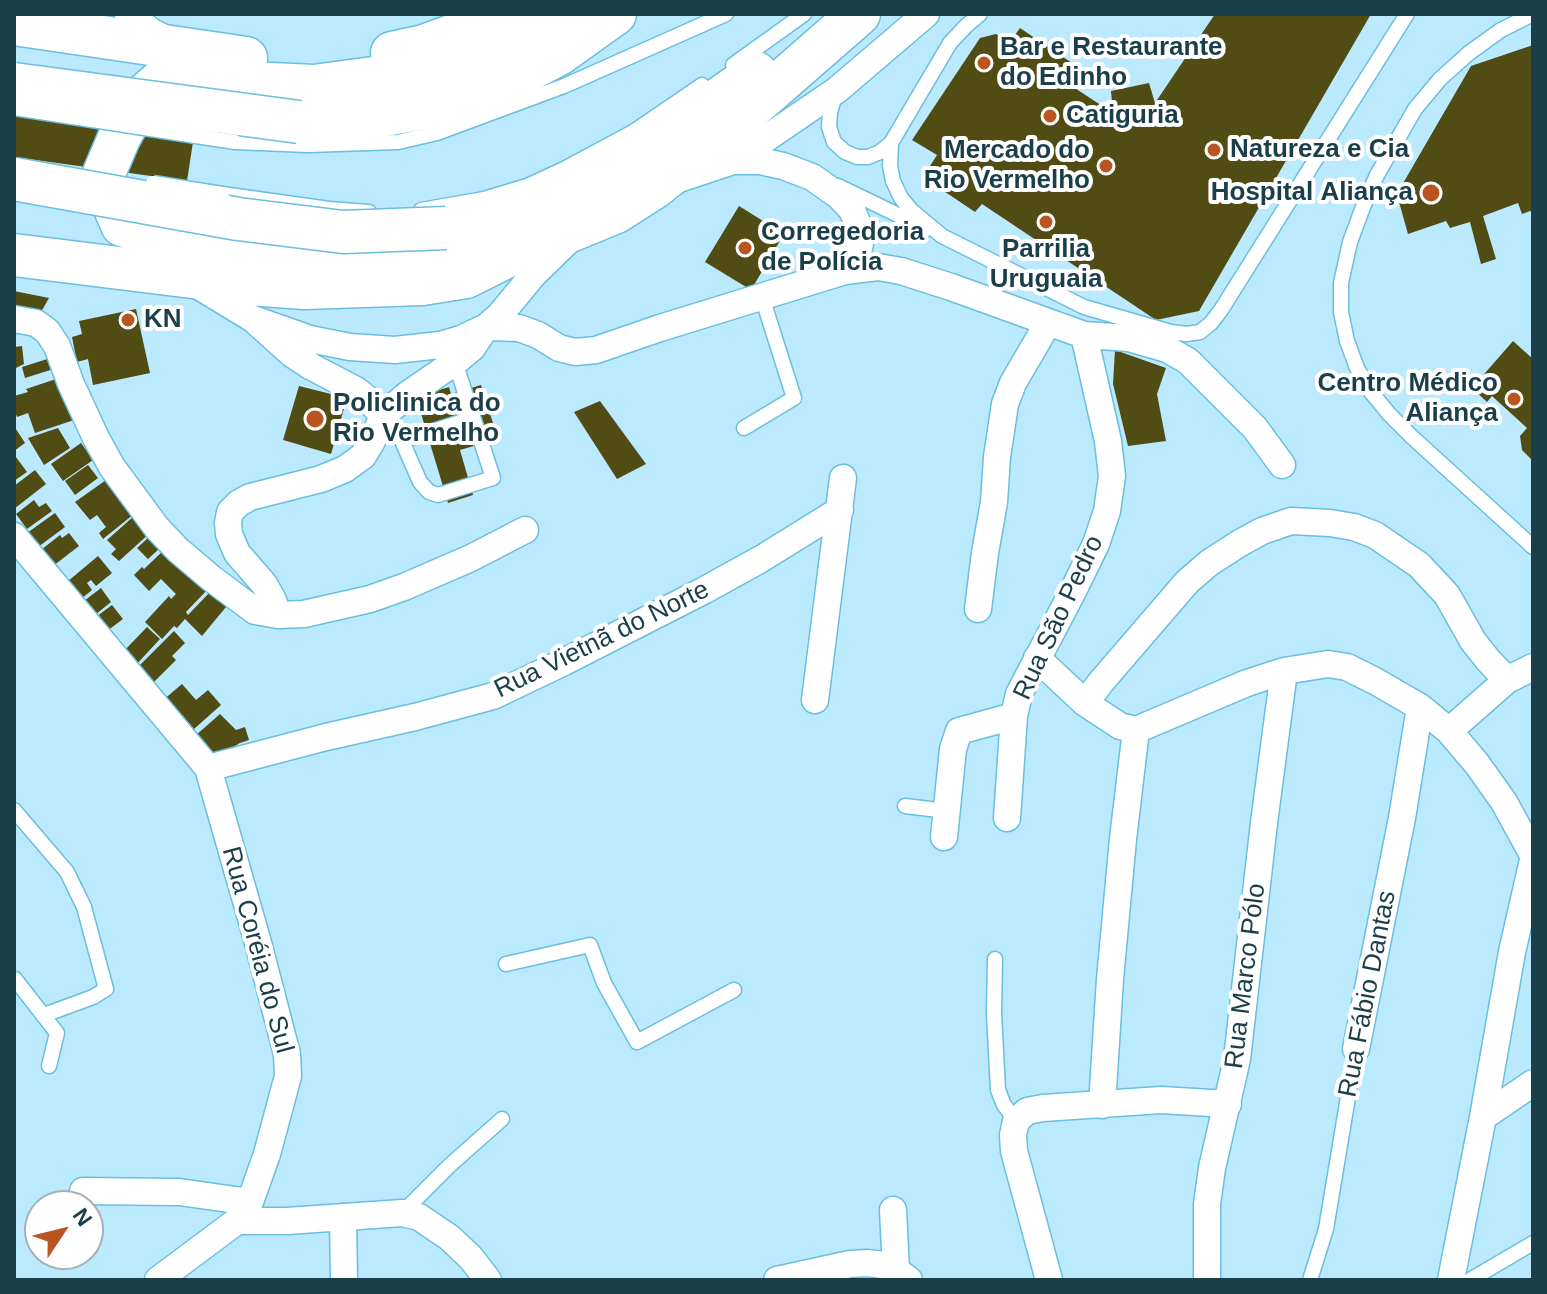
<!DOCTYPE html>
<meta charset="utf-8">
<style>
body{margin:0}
#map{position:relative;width:1547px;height:1294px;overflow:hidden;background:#bbeafe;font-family:Arial,sans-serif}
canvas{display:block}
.frame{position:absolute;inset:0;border:16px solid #1b3e4b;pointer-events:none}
.north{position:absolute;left:24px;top:1190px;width:80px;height:80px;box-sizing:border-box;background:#fff;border:2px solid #a4b2b7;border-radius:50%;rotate:55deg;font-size:22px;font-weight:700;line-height:32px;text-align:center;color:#1b3e4b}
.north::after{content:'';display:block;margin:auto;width:28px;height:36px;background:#b9561f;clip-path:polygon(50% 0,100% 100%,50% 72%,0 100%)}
</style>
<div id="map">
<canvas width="1547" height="1294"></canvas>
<div class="frame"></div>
<div class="north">N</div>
</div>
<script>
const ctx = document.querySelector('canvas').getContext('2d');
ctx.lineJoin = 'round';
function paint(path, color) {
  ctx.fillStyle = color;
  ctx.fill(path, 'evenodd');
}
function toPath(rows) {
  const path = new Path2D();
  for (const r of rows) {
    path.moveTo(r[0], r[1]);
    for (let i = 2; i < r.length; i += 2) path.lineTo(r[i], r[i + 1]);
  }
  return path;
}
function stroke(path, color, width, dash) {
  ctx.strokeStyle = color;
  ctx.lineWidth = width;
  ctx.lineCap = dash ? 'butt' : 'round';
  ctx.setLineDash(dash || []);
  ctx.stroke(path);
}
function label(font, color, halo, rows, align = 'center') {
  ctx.font = font + ' Arial,sans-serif';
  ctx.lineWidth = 8;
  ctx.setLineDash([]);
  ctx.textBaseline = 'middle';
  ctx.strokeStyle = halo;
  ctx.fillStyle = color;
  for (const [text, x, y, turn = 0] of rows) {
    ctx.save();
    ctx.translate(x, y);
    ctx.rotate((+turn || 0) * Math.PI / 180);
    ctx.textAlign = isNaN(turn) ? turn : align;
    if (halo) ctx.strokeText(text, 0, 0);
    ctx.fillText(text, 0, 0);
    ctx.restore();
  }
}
const building = toPath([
 [1215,14,1371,14,1199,311,1156,320,982,204,975,212,923,177,937,155,912,140,980,38,996,34,1010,42,1020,28,1072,63,1061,79,1113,113,1111,91,1149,83,1155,103],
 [1533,45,1533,210,1522,214,1518,203,1483,216,1496,259,1481,264,1470,222,1450,228,1446,221,1408,234,1399,202,1408,197,1402,185,1471,66],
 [14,115,193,142,187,181,14,157],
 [739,206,784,234,751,290,705,262],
 [14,291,49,298,37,319,14,313],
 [136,309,150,373,93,385,88,359,77,362,72,337,82,334,79,321],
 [1513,341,1533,359,1533,461,1522,450,1520,436,1527,428,1492,396,1487,402,1472,388],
 [22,346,24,364,14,369,14,347],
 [1115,350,1166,368,1157,394,1166,441,1128,446,1113,384],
 [57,356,60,367,25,378,22,367],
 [59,378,74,420,35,433,28,413,17,417,14,409,14,396,28,392,26,389],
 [481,385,498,439,460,450,473,495,448,503,416,397,449,387,451,394],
 [299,386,347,398,331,454,283,440],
 [600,401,646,464,617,479,574,412],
 [14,426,25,443,14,451],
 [58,428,70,448,44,465,28,438],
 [81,443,93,460,63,481,51,464],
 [16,457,27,472,14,481,14,458],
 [88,465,98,478,75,495,65,481],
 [35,470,46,484,14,509,14,486],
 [106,480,134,514,103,539,99,533,106,527,97,515,90,520,75,502],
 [34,500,39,507,46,503,52,511,27,529,16,514],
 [55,513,65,527,38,547,27,533],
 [134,516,150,533,119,561,111,554,116,549,107,540],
 [69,533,79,546,53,566,41,550,60,535,62,538],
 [148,538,159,549,148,559,137,548],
 [163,551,208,589,186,612,188,615,211,591,226,607,202,636,185,619,177,628,174,626,162,639,145,622,169,596,171,599,176,594,161,579,149,591,134,575,142,567,144,569],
 [98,556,112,573,96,586,91,580,87,583,92,590,81,599,67,582],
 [101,588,111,602,95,615,84,601],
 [112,605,123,619,107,631,96,617],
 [147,627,160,639,135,666,122,653],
 [174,631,185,643,172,656,176,660,151,685,136,669],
 [182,684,196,700,208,690,221,705,194,729,183,716,179,720,162,701],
 [220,714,236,730,245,727,249,740,240,743,213,759,195,736]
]);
const lane = toPath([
 [1533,14,1501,30,1469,53,1440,79,1415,109,1377,175,1363,207,1350,242,1341,283,1341,312,1347,341,1357,368,1371,392,1389,414,1412,437,1533,547],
 [733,65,804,14],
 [836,92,830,112,829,127,834,142,845,152,857,157,868,157,880,152,891,143,950,43,966,26,980,14],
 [235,142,308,145,398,142,437,133,564,86,726,14],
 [891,143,890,166,893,181,901,198,912,211,942,236,1084,307,1171,332,1186,334,1200,332,1211,323,1221,310,1407,14],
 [838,186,927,229],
 [222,194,329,209,369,212],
 [421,210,484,199,527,186,566,168,633,132,702,85],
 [383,416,402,441,420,482,429,492,438,495,493,478,455,362],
 [744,428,794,398,762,297],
 [402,441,473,418],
 [905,806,947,811],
 [14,810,67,872,84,907,106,989,93,997,44,1015],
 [995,959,994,1013,998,1090,1004,1105,1016,1121],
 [506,964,590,945,604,983,637,1042,734,990],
 [14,979,15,979,57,1033,49,1066],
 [402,1213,449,1166,502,1119],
 [1310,1280,1326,1229,1356,1049],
 [1470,1280,1533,1243]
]);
const street = toPath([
 [128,14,152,32,166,39],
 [733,161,760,161,783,166,812,177,839,196,852,210,859,227,860,243,857,259,845,271],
 [682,178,733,161,837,90,926,14],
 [197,285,253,319,292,354,312,367,356,390,371,402,383,416],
 [14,319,36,323,47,331,57,346,71,384,96,438,112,467,157,528,178,550,211,578,255,611,278,615,304,614,370,599,404,587,471,558,525,530],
 [253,319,310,339,350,347,395,350,440,345,461,339,486,327,500,315,533,275,571,238],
 [14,536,208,768,257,939,287,1054,288,1076,267,1154,250,1202,237,1221,158,1280],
 [978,609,985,553,994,502,997,457,1005,404,1013,383,1048,323],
 [278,615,273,600,264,584,237,553,229,534,228,523,230,512,239,503,250,497,321,479,345,469,363,456,372,441,383,416,407,395,455,362,472,348,486,327,519,328,538,335,559,348,575,352,596,350,660,328,845,271,878,267,901,271,951,287,1084,335,1129,338,1167,349,1188,361,1255,428,1282,465],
 [1037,658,1085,703,1120,726,1136,730,1247,683,1284,671,1328,664,1347,667,1375,681,1420,707,1449,731,1477,764,1504,802,1533,855],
 [815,700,843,478],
 [1085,703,1101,682,1187,582,1209,563,1240,543,1262,531,1291,521,1330,523,1354,527,1375,535,1419,565,1447,595,1473,641,1488,660,1507,680],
 [1449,731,1507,680,1533,667],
 [208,768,326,737,415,717,493,696,564,662,703,591,761,559,840,510],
 [1007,818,1014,716,1019,694,1072,593,1096,544,1107,511,1112,476,1108,441,1084,335],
 [944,837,953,749,959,731,1014,716],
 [1356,1049,1402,818,1420,707],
 [1102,1105,1110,979,1123,839,1136,730],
 [1483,1117,1533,1083],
 [83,1191,179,1192,250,1202],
 [893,1210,896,1270],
 [343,1217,344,1280],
 [237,1221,287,1221,402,1213,419,1217,450,1238,471,1258,488,1280],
 [777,1280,850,1264,868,1263,883,1265,896,1270,909,1280],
 [1049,1280,1014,1151,1013,1135,1016,1121,1027,1111,1043,1108,1161,1100,1228,1104],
 [1207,1280,1207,1204,1212,1168,1237,1059,1264,823,1284,671],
 [1451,1280,1483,1117,1512,952,1533,860]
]);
const primary = toPath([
 [14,24,246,58],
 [392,53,424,46,479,26,504,14],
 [299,122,362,119,446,104,508,81,559,54,615,14],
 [446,228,519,212,549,200,598,178,663,138,756,73],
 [526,247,324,261,190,246,122,225,102,178,119,138,140,99,163,79,314,86,462,66,559,14],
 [14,255,249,284,304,288,422,284,466,277,526,247,548,240,616,212,655,187,726,130,859,14]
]);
const laneBridge = toPath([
 [14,108,235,142],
 [153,183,222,194]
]);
const primaryBridge = toPath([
 [14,84,299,122],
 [14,179,238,219,343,232,446,228]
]);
const markers = [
 [984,63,8,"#b9561f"],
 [1050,116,8,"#b9561f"],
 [1214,150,8,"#b9561f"],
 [1106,166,8,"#b9561f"],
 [1431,193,10,"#b9561f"],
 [1046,222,8,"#b9561f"],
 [745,248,8,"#b9561f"],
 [128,320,8,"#b9561f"],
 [1514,399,8,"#b9561f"],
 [315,419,10,"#b9561f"]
];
const poiNames = [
 ["Bar e Restaurante",1000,48],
 ["do Edinho",1000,78],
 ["Catiguria",1066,116],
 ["Natureza e Cia",1230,150],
 ["Mercado do",1090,151,"right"],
 ["Rio Vermelho",1090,181,"right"],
 ["Hospital Aliança",1413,193,"right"],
 ["Corregedoria",761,233],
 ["de Polícia",761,263],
 ["Parrilia",1046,250,"center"],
 ["Uruguaia",1046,280,"center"],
 ["KN",144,320],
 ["Centro Médico",1498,384,"right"],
 ["Aliança",1498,414,"right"],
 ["Policlinica do",333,404],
 ["Rio Vermelho",333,434]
];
const streetNames = [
 ["Rua São Pedro",1059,618,-65],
 ["Rua Vietnã do Norte",602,640,-26],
 ["Rua Coréia do Sul",257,950,75],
 ["Rua Marco Pólo",1246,976,-83],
 ["Rua Fábio Dantas",1368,994,-79]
];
paint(building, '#504c14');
stroke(lane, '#6abede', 17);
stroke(street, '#6abede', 29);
stroke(primary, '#6abede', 45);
stroke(lane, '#fff', 14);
stroke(street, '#fff', 26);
stroke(primary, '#fff', 42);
stroke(laneBridge, '#6abede', 17, []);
stroke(primaryBridge, '#6abede', 45, []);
stroke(laneBridge, '#fff', 14);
stroke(primaryBridge, '#fff', 42);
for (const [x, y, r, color] of markers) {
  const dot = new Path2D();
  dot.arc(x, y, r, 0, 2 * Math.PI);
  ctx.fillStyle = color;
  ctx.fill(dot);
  stroke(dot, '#fff', 3);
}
label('bold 26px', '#1b3e4b', '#fff', poiNames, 'left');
label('26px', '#1b3e4b', '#fff', streetNames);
</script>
